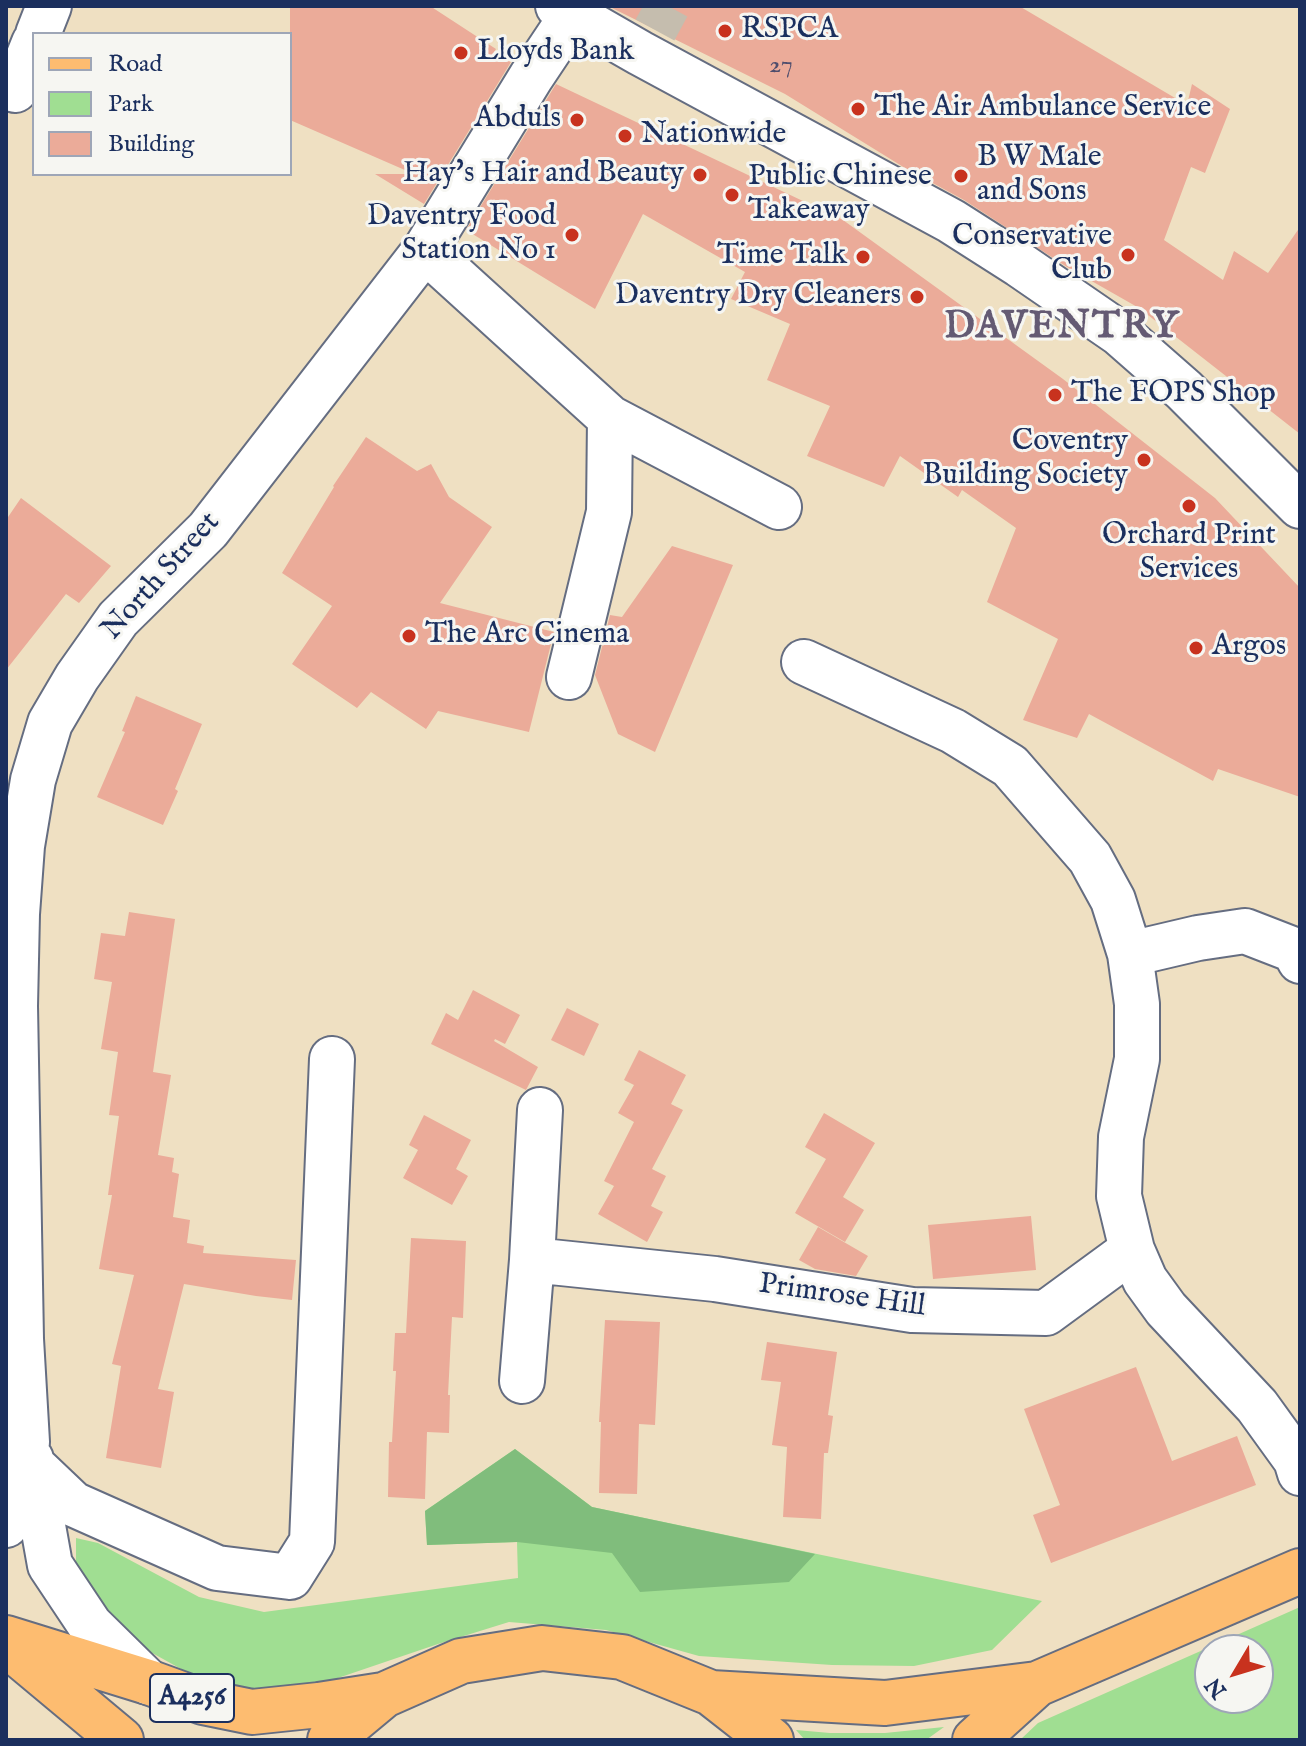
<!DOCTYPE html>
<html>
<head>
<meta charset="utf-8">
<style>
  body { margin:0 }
  #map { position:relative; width:1306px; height:1746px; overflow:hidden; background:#efe0c2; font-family:"IM FELL English",serif }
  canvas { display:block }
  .frame { position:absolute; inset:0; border:8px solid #1b2f5e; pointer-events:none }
  .legend { position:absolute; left:32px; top:32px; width:260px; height:144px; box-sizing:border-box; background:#f6f6f2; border:2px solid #9ea6b7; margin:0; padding:10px 14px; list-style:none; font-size:24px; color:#1b2f5e }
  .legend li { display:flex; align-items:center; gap:16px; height:40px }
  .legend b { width:40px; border:2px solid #9ea6b7 }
  .north { position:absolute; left:1194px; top:1634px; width:80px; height:80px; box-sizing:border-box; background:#f6f6f2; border:2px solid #9ea6b7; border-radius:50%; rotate:232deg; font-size:22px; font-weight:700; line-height:32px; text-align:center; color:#1b2f5e }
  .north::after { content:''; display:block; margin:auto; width:28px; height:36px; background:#c8321e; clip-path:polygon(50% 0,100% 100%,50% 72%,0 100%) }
</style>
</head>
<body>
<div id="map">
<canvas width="1306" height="1746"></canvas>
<div class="frame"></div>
<ul class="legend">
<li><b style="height:10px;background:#fdbc70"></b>Road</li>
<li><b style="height:22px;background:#a0de92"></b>Park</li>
<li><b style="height:22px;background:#ebab99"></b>Building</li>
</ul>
<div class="north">N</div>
</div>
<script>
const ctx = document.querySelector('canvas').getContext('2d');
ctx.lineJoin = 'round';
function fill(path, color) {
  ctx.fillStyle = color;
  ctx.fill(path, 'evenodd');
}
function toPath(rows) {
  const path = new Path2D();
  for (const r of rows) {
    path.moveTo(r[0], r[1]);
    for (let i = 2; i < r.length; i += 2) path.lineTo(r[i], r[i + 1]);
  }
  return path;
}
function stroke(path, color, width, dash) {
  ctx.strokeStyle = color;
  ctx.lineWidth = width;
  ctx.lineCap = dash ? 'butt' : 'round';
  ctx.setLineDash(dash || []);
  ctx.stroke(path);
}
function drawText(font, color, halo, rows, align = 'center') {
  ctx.font = font + ' "IM FELL English",serif';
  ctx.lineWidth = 6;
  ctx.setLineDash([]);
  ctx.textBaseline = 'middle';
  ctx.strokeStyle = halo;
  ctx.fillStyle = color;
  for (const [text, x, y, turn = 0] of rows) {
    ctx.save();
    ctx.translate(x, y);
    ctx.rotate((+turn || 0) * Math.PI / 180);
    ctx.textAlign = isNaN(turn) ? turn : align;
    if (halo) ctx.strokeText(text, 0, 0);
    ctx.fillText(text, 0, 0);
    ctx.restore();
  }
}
const green = toPath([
  [515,1449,592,1507,1042,1601,992,1650,914,1666,832,1665,699,1656,606,1630,509,1622,438,1644,285,1696,210,1685,145,1649,94,1605,76,1570,76,1538,98,1543,199,1597,264,1612,518,1578,517,1542,427,1545,425,1511],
  [1300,1607,1300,1740,1020,1740,1038,1723],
  [1210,1650,1258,1650,1258,1698,1210,1698],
  [944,1727,926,1740,805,1740,796,1730,830,1733,885,1733]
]);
const forest = toPath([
  [515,1449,592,1507,815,1554,789,1582,640,1592,612,1553,517,1542,427,1545,425,1511]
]);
const building = toPath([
  [290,6,430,6,496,49,493,54,511,62,424,204,375,174,414,174,290,120],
  [608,6,1019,6,1187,105,1192,84,1230,109,1205,173,1191,167,1164,240,1223,280,1234,251,1268,273,1300,227,1300,434,1139,308,1067,267,964,200,905,168,785,94],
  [556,84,843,220,1063,379,1215,498,1300,588,1300,797,1218,769,1213,781,1089,714,1077,738,1023,720,1058,639,987,602,1016,528,962,490,958,497,900,456,884,487,807,456,830,406,767,380,790,324,731,299,745,272,643,214,595,309,466,230],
  [366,437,417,471,431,464,449,497,492,527,440,603,554,632,529,732,438,711,426,729,371,692,357,708,292,664,332,606,282,573,334,487,333,486],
  [21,498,111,566,79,603,66,594,6,670,6,520],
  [672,546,733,565,655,752,618,734,595,675,610,615,622,617],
  [136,696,202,724,175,789,178,791,163,825,97,797,125,732,122,731],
  [129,912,175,919,153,1072,171,1075,158,1155,174,1158,172,1172,179,1174,173,1217,190,1220,187,1243,204,1246,203,1253,296,1260,292,1300,256,1296,184,1284,158,1389,174,1392,161,1468,106,1458,121,1366,112,1364,134,1275,99,1269,112,1195,108,1195,119,1116,109,1115,118,1052,101,1049,112,982,94,979,101,933,125,936],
  [473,990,520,1015,505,1044,495,1039,494,1041,538,1067,526,1090,431,1044,446,1013,458,1020],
  [567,1008,599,1024,584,1056,551,1040],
  [639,1050,686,1075,671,1104,683,1110,652,1169,666,1176,651,1206,663,1212,647,1242,598,1214,614,1186,604,1181,634,1122,618,1113,634,1085,624,1080],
  [824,1113,875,1143,843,1197,864,1210,845,1242,795,1213,826,1159,805,1147],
  [424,1115,471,1140,456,1169,468,1176,452,1205,403,1178,418,1150,409,1145],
  [1031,1216,1036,1270,933,1279,928,1225],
  [818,1227,868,1256,856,1276,815,1269,799,1260],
  [411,1238,466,1241,463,1318,452,1317,448,1395,450,1395,449,1433,427,1432,425,1499,388,1497,389,1442,392,1442,396,1371,393,1371,395,1333,406,1333],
  [605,1320,660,1322,655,1425,639,1424,637,1494,599,1493,601,1422,599,1422],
  [767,1342,837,1352,828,1415,833,1416,828,1453,824,1453,821,1519,783,1517,787,1447,772,1445,781,1382,761,1380],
  [1136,1367,1172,1461,1237,1436,1256,1485,1051,1563,1033,1515,1060,1505,1024,1409]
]);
const minorTunnel = toPath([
  [655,30,668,6]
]);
const minor = toPath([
  [558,6,640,53,951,221,1020,265,1119,333,1184,390,1300,506],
  [38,34,49,6],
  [6,87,15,90,34,43],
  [425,250,610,418,779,507],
  [804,662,953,731,1010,766,1090,858,1113,900,1130,954,1137,1004,1137,1059,1121,1137,1119,1196,1132,1250,1145,1280,1166,1309,1257,1406,1296,1460,1300,1473],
  [569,677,609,512,610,418],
  [1130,954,1198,938,1245,931,1294,950,1300,961],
  [540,1110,532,1260,715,1279,912,1310,1046,1313,1132,1250],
  [522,1381,532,1260],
  [31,1459,50,1565,90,1625,148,1682],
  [32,1465,73,1504,217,1568,290,1577,312,1542,332,1059],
  [6,1525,27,1442,21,1339,15,1006,17,914,22,846,33,780,50,723,77,677,118,619,208,530,425,250,531,77,573,14]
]);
const major = toPath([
  [6,1638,148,1682,203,1702,252,1712,319,1705,383,1695],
  [12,1649,121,1740],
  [711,1693,885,1703,1037,1684,1300,1571],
  [330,1740,384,1695,461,1661,542,1648,622,1657,711,1693,771,1740],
  [975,1740,1037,1684]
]);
const markers = [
  [725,31,8,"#c8321e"],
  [461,53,8,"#c8321e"],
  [858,109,8,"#c8321e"],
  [577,120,8,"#c8321e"],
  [625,136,8,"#c8321e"],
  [700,175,8,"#c8321e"],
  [961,176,8,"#c8321e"],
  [732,195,8,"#c8321e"],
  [572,235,8,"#c8321e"],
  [1128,255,8,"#c8321e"],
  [863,257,8,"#c8321e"],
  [917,297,8,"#c8321e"],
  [1055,395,8,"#c8321e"],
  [1144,460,8,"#c8321e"],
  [1189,506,8,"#c8321e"],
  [409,636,8,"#c8321e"],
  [1196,648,8,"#c8321e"]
];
const numberNames = [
  ["27",781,67]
];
const shields = [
  [192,1698,84]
];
const shieldNames = [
  ["A4256",192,1698]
];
const poiNames = [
  ["RSPCA",741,31],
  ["Lloyds Bank",477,53],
  ["The Air Ambulance Service",874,109],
  ["Abduls",561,120,"right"],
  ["Nationwide",641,136],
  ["B W Male",977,159],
  ["and Sons",977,193],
  ["Hay's Hair and Beauty",684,175,"right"],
  ["Public Chinese",748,178],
  ["Takeaway",748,212],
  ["Daventry Food",556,218,"right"],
  ["Station No 1",556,252,"right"],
  ["Conservative",1112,238,"right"],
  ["Club",1112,272,"right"],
  ["Time Talk",847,257,"right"],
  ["Daventry Dry Cleaners",901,297,"right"],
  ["The FOPS Shop",1071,395],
  ["Coventry",1128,443,"right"],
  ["Building Society",1128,477,"right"],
  ["Orchard Print",1189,537,"center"],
  ["Services",1189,571,"center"],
  ["The Arc Cinema",425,636],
  ["Argos",1212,648]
];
const streetNames = [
  ["North Street",162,577,-48],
  ["Primrose Hill",842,1297,8]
];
const districtNames = [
  ["DAVENTRY",1062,329]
];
fill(green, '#a0de92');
fill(forest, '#80bd7c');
fill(building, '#ebab99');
stroke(minorTunnel, '#c5bdae', 44, [44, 22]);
stroke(minor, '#656d81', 48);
stroke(major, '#656d81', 48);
stroke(minor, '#fff', 44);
stroke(major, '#fdbc70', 44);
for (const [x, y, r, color] of markers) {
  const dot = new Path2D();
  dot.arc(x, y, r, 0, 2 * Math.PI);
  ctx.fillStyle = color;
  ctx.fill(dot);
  stroke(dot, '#f6f6f2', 3);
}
drawText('26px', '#4f4e6d', null, numberNames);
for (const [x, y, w] of shields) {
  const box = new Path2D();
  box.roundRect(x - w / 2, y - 24, w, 48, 6);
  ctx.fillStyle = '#f6f6f2';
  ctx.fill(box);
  stroke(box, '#1b2f5e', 2);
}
drawText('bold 28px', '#1b2f5e', null, shieldNames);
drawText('30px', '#1b2f5e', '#f6f6f2', poiNames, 'left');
drawText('30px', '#1b2f5e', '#f6f6f2', streetNames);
ctx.letterSpacing = '2px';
drawText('bold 38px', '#645a73', '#f6f6f2', districtNames);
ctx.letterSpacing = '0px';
</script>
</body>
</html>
